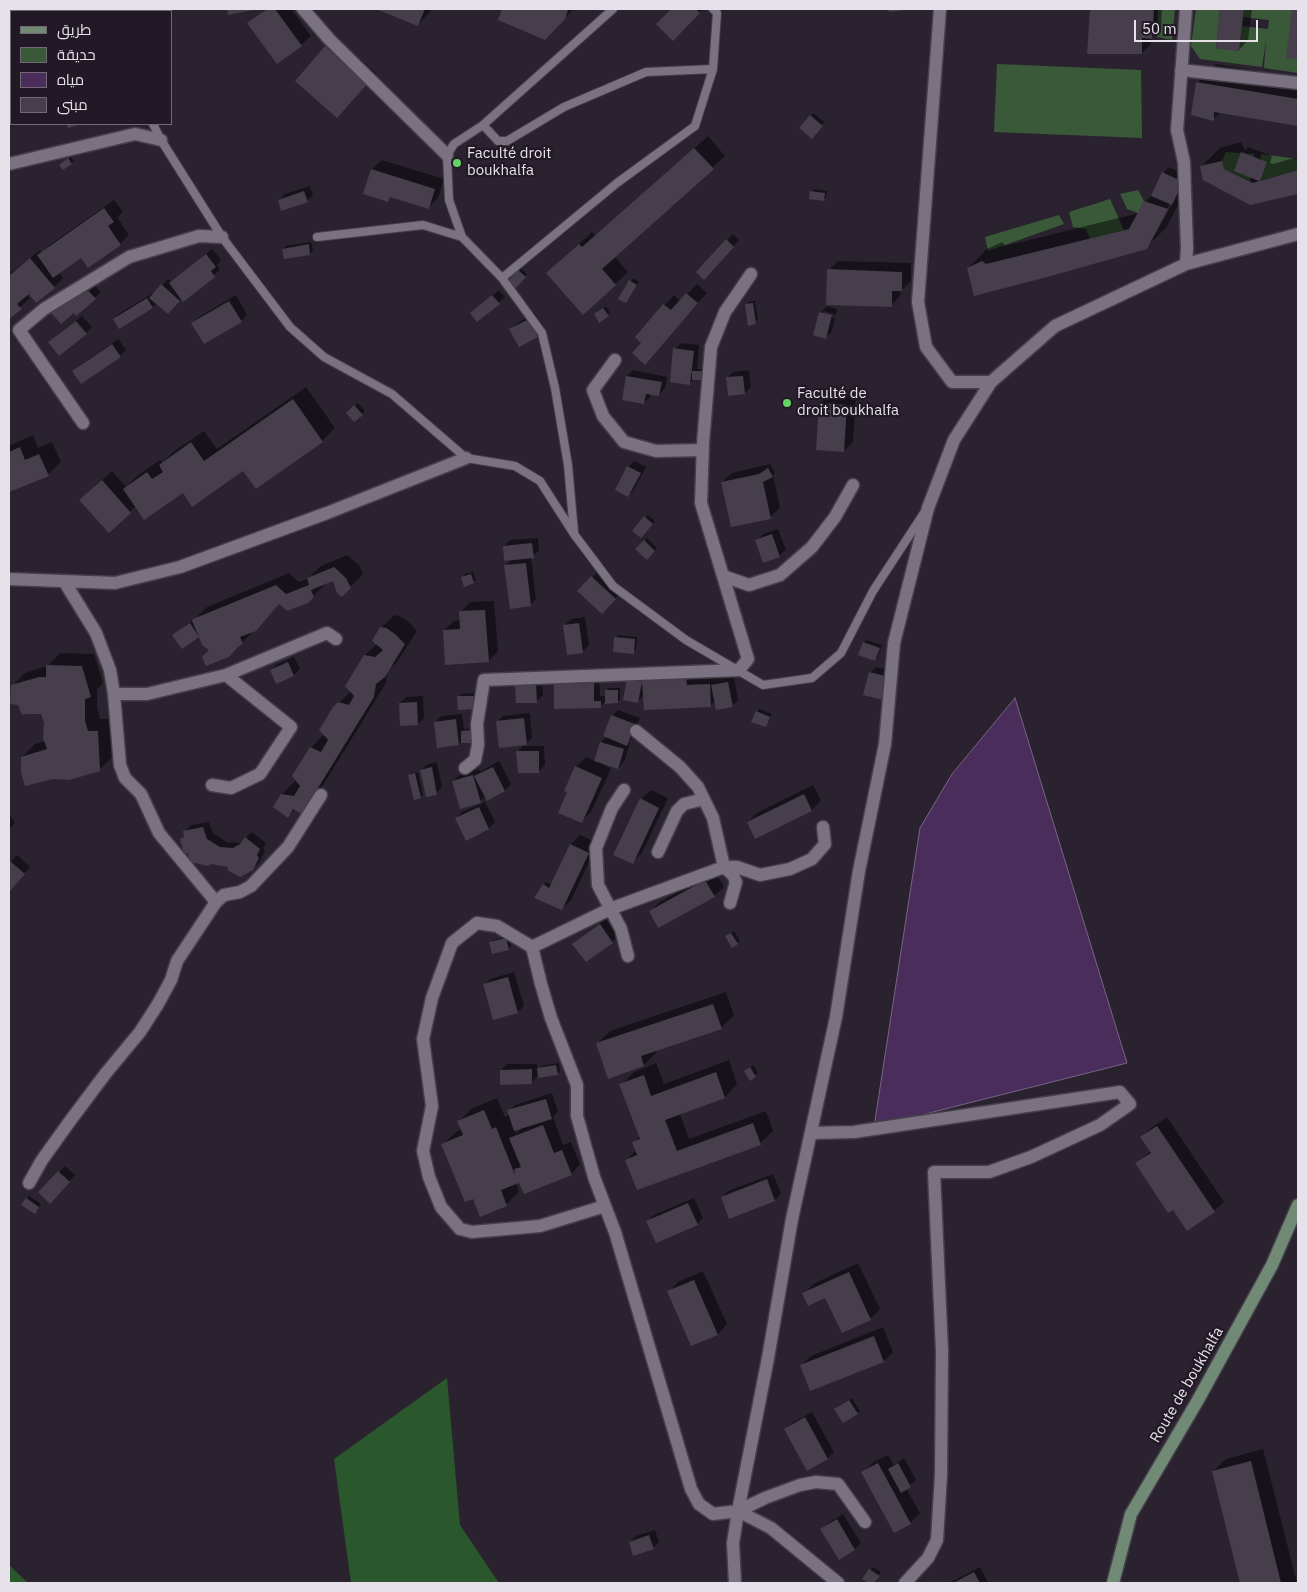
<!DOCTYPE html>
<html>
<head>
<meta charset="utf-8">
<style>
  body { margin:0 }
  #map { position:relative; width:1307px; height:1592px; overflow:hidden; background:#2a232f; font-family:"IBM Plex Sans",Cairo,sans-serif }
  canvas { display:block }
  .frame { position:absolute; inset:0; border:10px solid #e7e2ea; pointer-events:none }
  .legend { position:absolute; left:10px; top:10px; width:162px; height:115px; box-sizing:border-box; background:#211925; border:1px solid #706974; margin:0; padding:6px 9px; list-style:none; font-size:15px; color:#e7e2ea }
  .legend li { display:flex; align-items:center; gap:10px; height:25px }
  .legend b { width:25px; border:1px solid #706974 }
  .scale { position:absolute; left:1134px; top:20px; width:124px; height:22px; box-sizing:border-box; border:2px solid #e7e2ea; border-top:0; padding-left:6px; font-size:15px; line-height:18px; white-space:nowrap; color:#e7e2ea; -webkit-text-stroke:4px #211925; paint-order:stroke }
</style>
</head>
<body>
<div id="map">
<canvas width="1307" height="1592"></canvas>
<div class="frame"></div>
<ul class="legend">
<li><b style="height:6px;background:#708a75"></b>طريق</li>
<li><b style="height:14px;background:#395938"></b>حديقة</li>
<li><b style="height:14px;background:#4a2d5b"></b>مياه</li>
<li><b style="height:14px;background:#463e4b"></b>مبنى</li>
</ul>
<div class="scale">50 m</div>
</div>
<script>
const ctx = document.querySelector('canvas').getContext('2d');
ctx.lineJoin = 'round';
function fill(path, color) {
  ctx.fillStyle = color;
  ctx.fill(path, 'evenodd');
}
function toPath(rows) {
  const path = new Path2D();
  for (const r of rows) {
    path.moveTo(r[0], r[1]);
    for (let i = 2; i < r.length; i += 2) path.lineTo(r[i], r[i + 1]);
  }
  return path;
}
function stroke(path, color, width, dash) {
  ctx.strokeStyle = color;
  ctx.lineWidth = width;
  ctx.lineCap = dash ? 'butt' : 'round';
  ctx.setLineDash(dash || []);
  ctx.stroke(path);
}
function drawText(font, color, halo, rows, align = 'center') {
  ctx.font = font + ' "IBM Plex Sans",sans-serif';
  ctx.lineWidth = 4.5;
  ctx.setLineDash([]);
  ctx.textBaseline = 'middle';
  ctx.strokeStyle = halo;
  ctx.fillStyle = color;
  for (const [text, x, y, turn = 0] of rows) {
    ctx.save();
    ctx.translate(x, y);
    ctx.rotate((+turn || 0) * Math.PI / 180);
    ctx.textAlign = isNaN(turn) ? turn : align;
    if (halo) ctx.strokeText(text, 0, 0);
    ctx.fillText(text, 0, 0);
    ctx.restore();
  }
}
const green = toPath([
  [1158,9,1175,9,1172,40,1157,37],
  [1196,9,1220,9,1216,48,1239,51,1242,26,1268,29,1269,20,1243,17,1244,9,1298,9,1298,73,1264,68,1266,40,1262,67,1200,59,1191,46],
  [997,64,1141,70,1142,138,994,132],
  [1226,152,1254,154,1250,181,1224,169,1222,161],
  [1261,154,1298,159,1298,170,1259,181],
  [1138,190,1144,201,1138,213,1127,209,1120,194],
  [1110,199,1124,230,1090,239,1086,229,1073,227,1069,212],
  [1059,215,1064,224,988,251,985,237]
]);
const forest = toPath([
  [447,1378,460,1525,499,1583,351,1583,334,1459],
  [9,1565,28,1583,9,1583]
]);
const water = toPath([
  [1015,698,1127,1063,874,1127,920,828,952,774,1015,698]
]);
const shadow = toPath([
  [266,9,291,9,311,36,301,45,249,23],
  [380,9,432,9,418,25],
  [504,9,574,9,544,38,499,20],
  [673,9,703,9,673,39,658,24],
  [1091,9,1162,9,1161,28,1151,38,1151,44,1142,53,1089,53],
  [1222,9,1252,9,1248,40,1239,50,1217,47],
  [1293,9,1298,9,1298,58,1288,57],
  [336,38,376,73,347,107,297,81],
  [1216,64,1298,78,1298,125,1221,112,1214,119,1197,83],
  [813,113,824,122,814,135,811,116],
  [708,136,725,156,614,256,628,272,615,284,561,260,592,232,596,236],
  [1241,142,1245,151,1248,147,1272,156,1270,163,1273,164,1298,157,1298,193,1250,204,1201,167,1220,148],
  [71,157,74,161,71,163,64,162],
  [382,160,444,179,438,198,428,208,392,196,388,200,365,193,372,169],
  [1169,167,1188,176,1186,190,1166,228,1146,247,968,268,987,249,1002,242,1005,246,1139,213,1145,202,1154,193,1163,173],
  [1170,203,1172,204,1156,233,1153,233],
  [310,186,313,195,307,201,279,200,285,194],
  [814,189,827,191,826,197,823,200,811,192],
  [114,200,123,212,117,217,129,235,120,244,81,256,59,272,63,278,54,287,29,293,27,295,30,298,9,317,9,275,40,250,42,252,48,246],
  [733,234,739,240,710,272,727,240],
  [311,242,313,251,310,254,283,249,286,246],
  [212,249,221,260,217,265,220,270,184,300,182,298,168,312,157,303,153,307,114,319,120,313,153,293,154,294,168,279,172,282],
  [838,261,911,263,911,281,901,291,900,296,891,306,829,270],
  [521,268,527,274,515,287,509,282],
  [633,278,639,282,628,299,620,298],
  [90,280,101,292,76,314],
  [697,284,707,293,645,363,643,343,636,337,674,295,680,301],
  [499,290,505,297,478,320,478,307],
  [236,295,247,315,241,321,193,323,199,317],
  [755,301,758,320,755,323,746,305,749,302],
  [606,306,610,313,608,315,598,312],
  [827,306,837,309,836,315,823,311,823,314,835,318,832,331,826,337,820,313],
  [535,314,544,330,538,336,519,345,511,329,517,323],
  [82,316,92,327,86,333,56,336],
  [118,339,126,350,120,356,74,371,80,365],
  [681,343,699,345,697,369,706,369,690,383,675,349],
  [633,370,667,377,665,388,659,395,651,393,650,397,644,403,627,376],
  [749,370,751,387,745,393,727,378,733,372],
  [306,387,335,428,322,441,183,492,136,506,109,531,90,491,112,471,126,487,137,476,160,460,162,463,173,452,204,431,217,449],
  [830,394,856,396,853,442,844,451,820,404],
  [358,403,365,411,362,414,347,413],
  [33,435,38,448,52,442,61,462,48,474,9,491,9,446],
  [634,461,646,467,634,490,628,496,628,467],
  [770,464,775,473,773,475,780,508,770,517,722,482,732,473],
  [648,515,655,521,641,536,634,530],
  [778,529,786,550,779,556,757,541,763,534],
  [538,538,539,551,531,557,536,599,530,605,506,565,512,559,504,546,510,540],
  [647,538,657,548,647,559,637,549],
  [347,555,359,565,363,574,342,595,333,580,326,583,308,602,280,603,242,643,210,650,200,636,182,647,174,635,196,618,207,607,289,573,299,582,307,579,321,566],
  [598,571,621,592,608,607,592,577],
  [473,572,476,580,473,582,463,577,465,574],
  [494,601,498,651,489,661,444,630,454,621,461,620,461,612,470,602],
  [394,615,399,616,408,621,417,631,397,662,388,671,386,683,314,800,295,809,288,816,282,794,295,781,299,782,311,748,324,734,334,708,351,691,365,655,377,644,381,628],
  [585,617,589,645,583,651,565,625,571,619],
  [618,635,637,637,636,650,633,652,615,638],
  [866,640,882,645,878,657,875,660,864,643],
  [60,653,94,654,103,683,97,689,97,707,100,719,110,719,112,757,99,770,22,757,35,744,46,741,45,722,42,713,12,686,25,673,47,666],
  [294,657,300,669,294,675,276,682,271,670,277,664],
  [876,667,894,671,889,692,870,673],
  [719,676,719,679,734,676,738,700,732,706,715,701,710,706,644,695,638,701,628,679],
  [542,677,543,695,536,702,517,702],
  [599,677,600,696,606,696,606,690,609,688,620,688,620,700,617,702,605,702,600,707,555,684,561,678],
  [478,693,478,705,459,697,461,694],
  [423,696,424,718,418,724,400,703,406,697],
  [759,709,772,714,765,726,757,712],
  [618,710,640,718,632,738,628,743,630,743,624,762,618,768,603,763,602,764,611,769,591,812,581,822,569,792,565,790,576,767,586,757,595,761,601,742,607,736,612,716],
  [530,713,532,738,524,746,544,746,545,765,538,772,517,752,525,744,497,722,503,716],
  [462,714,464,729,475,728,459,744,435,722,441,716],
  [499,761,511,784,505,790,487,800,486,796,480,801,453,781,459,775,479,769,480,772],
  [437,762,442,787,436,794,421,770,428,764],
  [418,772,423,795,420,797,410,776,412,773],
  [813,785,821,800,812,810,756,838,748,822,757,813],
  [651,790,668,798,642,853,632,862,641,799],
  [485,802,495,822,489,828,466,839,456,818,462,812],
  [9,814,15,823,9,829],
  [209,822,213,833,227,842,240,843,252,832,266,843,263,848,265,851,259,863,252,869,229,866,189,851,181,839,185,836,185,831,191,825],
  [580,835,598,843,571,900,562,909,544,885,546,882,552,885,571,844],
  [17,855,30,867,9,891,9,864],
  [715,871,724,887,714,896,650,911,660,902],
  [606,919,618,936,612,942,574,944],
  [734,931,740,941,737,943,727,936],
  [509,936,511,946,508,949,491,943,493,940],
  [514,972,524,1006,518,1012,494,1018,484,985,490,979],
  [726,992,734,1015,721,1028,656,1050,656,1053,644,1065,598,1043,610,1031],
  [729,1060,737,1084,725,1097,680,1114,689,1139,766,1111,773,1131,760,1143,627,1160,636,1150,633,1143,640,1136,621,1085,634,1072,656,1063,664,1084],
  [559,1063,560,1071,557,1074,538,1076,531,1083,501,1070,507,1064,537,1064,538,1069,541,1066],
  [753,1065,758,1073,750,1079,748,1069],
  [552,1093,558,1112,553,1117,563,1145,571,1142,580,1164,571,1174,520,1180,516,1183,519,1192,507,1204,481,1215,473,1197,443,1144,456,1132,462,1129,459,1121,471,1109,497,1098,505,1117,510,1114,509,1111,515,1105],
  [522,1128,516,1134,514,1130],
  [1167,1117,1224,1202,1214,1211,1173,1208,1137,1163,1151,1151,1142,1137,1151,1128],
  [65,1166,75,1175,56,1196,59,1172],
  [773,1174,781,1194,775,1200,722,1197,728,1191],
  [29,1196,41,1204,37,1210,27,1199],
  [694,1198,703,1218,697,1224,648,1221,654,1215],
  [858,1263,880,1309,871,1318,842,1332,826,1296,804,1294,813,1284],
  [703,1271,727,1324,718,1334,692,1345,669,1292,678,1282],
  [883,1327,893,1352,884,1361,801,1365,811,1356],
  [852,1398,860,1411,857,1413,838,1406],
  [812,1412,834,1452,828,1458,808,1469,786,1429,792,1423],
  [1263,1449,1297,1583,1241,1583,1213,1471,1226,1459],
  [888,1455,894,1465,904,1458,916,1480,906,1488,920,1513,910,1523,895,1531,863,1473,872,1463],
  [843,1514,861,1543,855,1549,839,1558,822,1529,828,1523],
  [655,1530,659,1542,653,1548,630,1542,636,1536],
  [873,1567,881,1572,875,1582,871,1583,864,1578],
  [980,1567,988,1583,949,1583]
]);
const building = toPath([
  [227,9,253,9,253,10,228,15],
  [267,9,275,9,302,46,277,64,247,23],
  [376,9,425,9,418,26],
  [502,9,568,9,568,10,565,19,545,40,498,20],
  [671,9,696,9,700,13,673,41,656,24],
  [888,9,906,9,906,10,889,12],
  [1090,9,1154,9,1152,39,1142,38,1142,54,1087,54],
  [1220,9,1244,9,1239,51,1216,48],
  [1292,9,1298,9,1298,59,1286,58],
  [325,46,368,83,337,118,295,81],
  [1196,82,1298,99,1298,126,1214,112,1214,121,1191,115],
  [810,115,823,126,812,139,799,128],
  [66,124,81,124,68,128],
  [694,148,714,169,602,269,616,285,583,315,546,273,579,244,582,247],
  [1241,152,1267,162,1260,181,1298,170,1298,194,1250,205,1203,180,1200,166,1222,161,1224,169,1253,183,1259,181,1234,171],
  [68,158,72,164,63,170,59,165],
  [371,169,435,189,429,209,390,197,388,202,363,194],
  [1162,172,1183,182,1172,205,1151,196],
  [304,191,308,202,281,211,278,200],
  [810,191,825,193,824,201,809,199],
  [1144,201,1168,209,1147,249,1047,277,974,296,967,268,982,261,986,264,1129,229],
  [104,208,114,222,108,226,121,245,88,268,81,258,53,278,37,255],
  [726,239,734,247,704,280,696,272],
  [309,244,310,255,284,259,282,249],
  [206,254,216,267,211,271,215,277,183,302,169,283],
  [30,258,55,288,36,303,29,294,17,304,22,309,9,319,9,276],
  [827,269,902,272,902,291,892,291,892,307,826,305],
  [518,270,526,277,515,289,507,282],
  [629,280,637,285,626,303,618,299],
  [161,284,180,301,168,314,149,298],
  [83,285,96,299,76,316,74,313,61,324,51,313],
  [686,293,698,303,645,365,632,353,641,343,635,337,663,304,671,310],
  [492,295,500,304,477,322,470,313],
  [147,298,153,308,119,329,113,319],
  [229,301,242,322,204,344,191,323],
  [753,303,756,324,748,326,745,304],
  [603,308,609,316,599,323,594,314],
  [819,312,832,315,826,339,813,335],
  [529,319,538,337,519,347,509,329],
  [76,321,87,334,59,356,48,342],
  [112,344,121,357,81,384,72,371],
  [673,348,694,351,690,385,670,382],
  [692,371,704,371,704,380,692,380],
  [626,376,662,382,659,396,646,394,644,404,622,400],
  [743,376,745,394,728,396,726,377],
  [293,399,323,442,256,489,243,471,192,507,183,493,144,520,123,489,147,472,152,479,163,472,159,465,191,442,204,461],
  [819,403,847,405,844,452,816,450],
  [354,405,363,415,354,422,346,413],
  [20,447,25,460,39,454,49,476,9,492,9,452],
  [627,466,641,473,628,497,615,490],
  [768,468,773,477,763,482,771,519,731,527,721,482,759,474],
  [102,480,131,513,109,533,79,500],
  [644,516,653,524,641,538,632,531],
  [772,534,780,557,763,563,755,540],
  [644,540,655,551,647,560,635,549],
  [532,543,534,558,504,561,503,546],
  [526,563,531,606,510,609,504,565],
  [334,567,346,578,351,588,342,597,337,593,333,581,311,590,314,597,308,603,287,611,279,604,256,631,240,637,243,644,239,646,229,657,206,666,202,657,209,650,202,645,199,637,182,649,172,635,190,623,199,637,192,621,193,619,276,585,286,594,309,585,307,578],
  [471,574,474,583,464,587,461,577],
  [591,576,616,599,602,614,577,591],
  [485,610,489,662,445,665,443,630,460,629,459,611],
  [579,623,583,653,567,655,563,625],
  [380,627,386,628,395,634,405,644,385,677,376,684,374,697,302,814,293,809,288,818,273,807,281,794,294,796,300,786,292,776,310,747,321,752,328,740,319,730,333,707,338,702,349,705,354,696,345,686,364,655,375,657,383,650,372,641],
  [614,637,635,639,634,654,613,652],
  [863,642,880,648,875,661,858,655],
  [288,662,294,676,276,684,270,670],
  [46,665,82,666,91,697,85,699,85,721,88,731,98,731,100,771,69,780,53,779,25,786,21,773,21,757,47,749,43,738,44,723,41,714,26,714,22,715,18,705,10,704,11,685,39,677,46,677],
  [869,672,889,677,883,700,863,695],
  [686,676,687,685,710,684,711,707,644,710,642,682,638,703,623,700,627,679,642,682,642,678],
  [728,682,733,707,716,710,711,685],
  [536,683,537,703,516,703,515,684],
  [594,683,594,701,601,701,601,708,554,709,554,684],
  [605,690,618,690,618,703,605,704],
  [457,696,476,696,476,709,458,710],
  [417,702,418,725,400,726,399,703],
  [756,711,770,717,766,727,751,722],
  [611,715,635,724,627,746,603,736],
  [524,718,527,745,499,748,496,721],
  [456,719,459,745,437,748,434,722],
  [472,730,473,743,461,743,461,731],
  [600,742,624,749,618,769,594,761],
  [516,751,539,751,539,773,518,773],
  [575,766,602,778,582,823,558,813,567,792,564,791],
  [432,767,437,795,426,797,420,770],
  [493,767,505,791,487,801,474,776],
  [415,773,421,798,414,800,408,775],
  [473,775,481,803,460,809,452,781],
  [804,794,812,811,755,839,747,822],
  [640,798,659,808,633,864,613,855],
  [479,807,489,829,466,841,455,818],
  [203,827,207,839,220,847,233,848,240,844,245,837,260,849,257,855,259,858,253,870,240,877,227,870,228,867,211,864,208,866,190,862,188,853,184,854,180,839,184,837,183,831],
  [570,844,589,853,562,910,534,898,543,884,549,888],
  [10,861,25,874,9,892,9,862],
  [705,880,715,897,658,928,649,911],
  [600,924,613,943,586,962,572,944],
  [731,933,738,944,732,948,725,936],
  [506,938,509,950,492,954,489,942],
  [508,977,518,1013,493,1020,483,984],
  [713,1004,722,1029,641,1056,644,1066,608,1079,596,1043],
  [556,1065,558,1075,538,1078,537,1068],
  [750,1067,756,1077,750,1081,744,1071],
  [532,1069,532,1084,500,1085,500,1070],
  [716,1072,725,1098,665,1120,677,1151,753,1123,761,1145,637,1190,625,1160,637,1155,632,1142,640,1139,619,1084,644,1075,651,1096],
  [546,1099,552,1119,514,1131,507,1110],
  [484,1110,492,1129,496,1127,515,1175,514,1169,521,1167,509,1138,543,1125,554,1153,562,1150,572,1175,524,1194,519,1183,501,1190,507,1206,480,1217,473,1199,465,1202,441,1144,463,1135,457,1121],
  [1157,1126,1215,1212,1187,1231,1173,1210,1168,1213,1135,1163,1151,1153,1140,1137],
  [58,1171,70,1182,50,1204,38,1192],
  [767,1179,775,1201,729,1219,721,1197],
  [26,1198,39,1207,35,1214,21,1205],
  [688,1203,698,1225,656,1243,646,1221],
  [849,1272,871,1320,842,1333,825,1298,808,1306,802,1293],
  [694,1280,718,1335,691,1346,667,1291],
  [874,1336,884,1362,810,1391,800,1365],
  [849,1400,858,1414,843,1423,834,1409],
  [805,1417,828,1459,807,1471,784,1429],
  [1251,1461,1281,1583,1240,1583,1212,1471],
  [878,1463,911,1524,894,1533,861,1472],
  [898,1463,911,1487,901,1493,888,1469],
  [837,1519,855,1550,839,1560,820,1529],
  [649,1535,654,1549,633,1556,629,1542],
  [869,1569,880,1576,874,1583,869,1583,862,1579],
  [974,1572,980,1583,953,1583]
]);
const lane = toPath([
  [94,9,96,11],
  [153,124,161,140,222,237,290,327,324,357,392,394,466,458,515,466,540,481,574,534,613,586,686,640,763,685,812,678,841,653,873,591,924,513],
  [483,125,613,9],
  [317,237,423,225,462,237],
  [502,278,462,237,449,200,447,155,454,144,483,125,498,141,507,141,564,107,646,72,713,69],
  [574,532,568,465,555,388,542,333,502,278,617,183,695,126,713,69,717,13,713,9]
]);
const street = toPath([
  [303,9,329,39,447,155],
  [940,9,918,302,926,347,952,382,991,382],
  [1181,70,1298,83],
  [9,164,135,134,161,140],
  [1186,264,1187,248,1184,162,1177,130,1186,9],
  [615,360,593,390,603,416,624,442,656,451,703,450],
  [83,423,19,330,44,309,129,257,199,236,222,237],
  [723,576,749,585,780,575,812,547,835,517,853,485],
  [9,579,115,583,180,567,327,513,466,458],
  [64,581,96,633,110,670,114,694,147,694,226,675,327,633,336,639],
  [465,768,475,760,478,745,477,724,484,680,739,670,748,659,701,503,703,443,711,347,725,312,751,274],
  [212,785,231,788,260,774,291,727,226,675],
  [624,790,612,808,596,848,598,885,621,929,628,956],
  [658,852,677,811,684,804,704,799],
  [216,902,224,895,240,892,251,886,288,847,321,795],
  [730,903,736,882,733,875,724,867,737,867,760,875,790,869,812,859,825,844,823,827],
  [532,947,610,909,724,867,713,818,698,787,680,767,636,731],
  [811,1133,854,1132,1120,1092,1130,1104,1100,1125,1031,1157,989,1172,934,1172,942,1351,941,1475,937,1540,928,1558,905,1583],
  [29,1183,42,1160,70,1121,106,1073,140,1032,158,1004,171,980,177,961,216,902,159,833,141,794,125,778,120,765,114,694],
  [605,1206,540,1226,472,1232,460,1229,441,1207,429,1177,423,1151,432,1106,423,1039,432,998,452,943,477,923,497,926,532,947,541,984,551,1018,577,1085,577,1116,594,1177,605,1206,615,1232,691,1489,699,1504,713,1514,738,1511,771,1528,838,1583],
  [738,1511,765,1498,800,1485,816,1482,838,1484,865,1522],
  [735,1583,733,1543,738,1511,768,1358,792,1219,836,1017,859,871,885,744,894,643,928,508,954,440,991,382,1055,326,1186,264,1298,234]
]);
const secondary = toPath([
  [1113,1583,1131,1514,1198,1400,1272,1265,1298,1205]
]);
const markers = [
  [457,163,5,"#64d467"],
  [787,403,5,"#64d467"]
];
const poiNames = [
  ["Faculté droit",467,154],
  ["boukhalfa",467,171],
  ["Faculté de",797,394],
  ["droit boukhalfa",797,411]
];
const streetNames = [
  ["Route de boukhalfa",1187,1385,-60]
];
fill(green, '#395938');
fill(forest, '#2b572c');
fill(water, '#4a2d5b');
stroke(water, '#796386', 1);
fill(shadow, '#0007');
fill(building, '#463e4b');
stroke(lane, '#463f4a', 10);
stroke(street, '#463f4a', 15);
stroke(secondary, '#463f4a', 15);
stroke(lane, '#7a7280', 8);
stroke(street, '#7a7280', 12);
stroke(secondary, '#708a75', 12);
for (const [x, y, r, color] of markers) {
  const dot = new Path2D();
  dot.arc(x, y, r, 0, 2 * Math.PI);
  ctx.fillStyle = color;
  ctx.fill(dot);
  stroke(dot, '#211925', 2);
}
drawText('15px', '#e7e2ea', '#211925', poiNames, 'left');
drawText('15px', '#e7e2ea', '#211925', streetNames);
</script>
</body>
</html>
